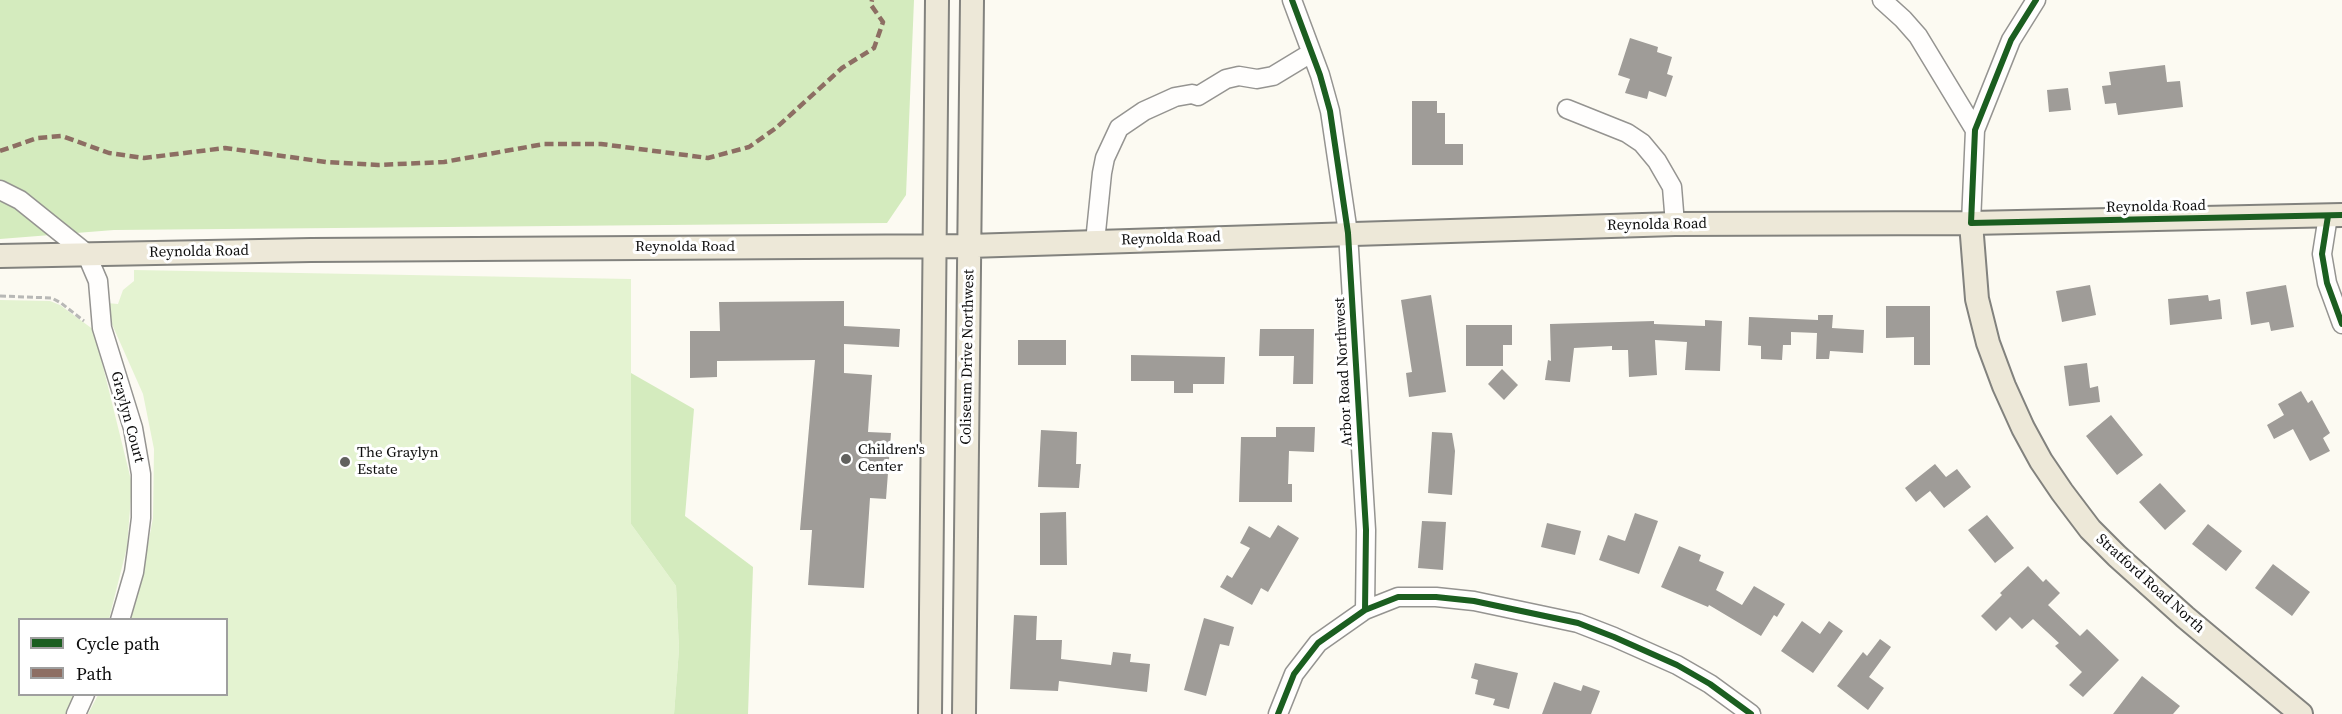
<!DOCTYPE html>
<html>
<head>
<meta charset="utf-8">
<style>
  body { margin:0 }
  #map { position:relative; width:2342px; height:714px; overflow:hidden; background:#fcfaf2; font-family:"Source Serif 4",serif }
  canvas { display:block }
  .legend { position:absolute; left:18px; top:618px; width:210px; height:78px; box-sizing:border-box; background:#fff; border:2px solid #9f9f9f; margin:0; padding:8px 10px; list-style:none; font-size:18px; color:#0e0e0e }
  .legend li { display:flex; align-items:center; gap:12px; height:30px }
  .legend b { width:30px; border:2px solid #9f9f9f }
</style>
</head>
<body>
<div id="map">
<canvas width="2342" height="714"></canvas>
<ul class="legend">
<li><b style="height:8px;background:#1b5e20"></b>Cycle path</li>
<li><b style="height:8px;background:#8d6e63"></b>Path</li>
</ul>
</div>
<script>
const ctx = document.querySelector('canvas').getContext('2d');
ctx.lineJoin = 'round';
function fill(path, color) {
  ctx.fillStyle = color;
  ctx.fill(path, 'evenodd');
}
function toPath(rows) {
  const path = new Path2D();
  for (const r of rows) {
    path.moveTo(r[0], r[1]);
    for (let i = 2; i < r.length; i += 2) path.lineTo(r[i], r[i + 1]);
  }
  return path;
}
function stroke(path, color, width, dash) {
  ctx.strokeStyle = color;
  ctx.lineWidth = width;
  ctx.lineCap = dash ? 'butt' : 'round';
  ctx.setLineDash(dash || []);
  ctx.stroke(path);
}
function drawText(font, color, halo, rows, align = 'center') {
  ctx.font = font + ' "Source Serif 4",serif';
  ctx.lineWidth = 6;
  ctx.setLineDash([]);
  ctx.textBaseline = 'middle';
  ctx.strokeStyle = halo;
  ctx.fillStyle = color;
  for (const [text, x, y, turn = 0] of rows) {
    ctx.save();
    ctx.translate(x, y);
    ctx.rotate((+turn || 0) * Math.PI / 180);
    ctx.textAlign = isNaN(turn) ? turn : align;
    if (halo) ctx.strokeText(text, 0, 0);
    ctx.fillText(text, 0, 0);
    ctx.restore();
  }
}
const green = toPath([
  [134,270,631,279,631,524,676,586,679,649,674,714,88,714,98,695,226,694,226,620,129,619,141,581,153,518,154,449,143,394,111,322,107,303,118,304,123,290,134,281],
  [0,300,50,301,60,305,94,330,132,484,127,547,109,619,20,620,20,694,76,695,67,714,0,714]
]);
const forest = toPath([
  [0,0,914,0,906,195,887,223,114,230,0,239],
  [631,373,694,409,685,516,753,567,748,714,674,714,679,649,676,586,631,524]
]);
const building = toPath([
  [1630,38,1658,47,1657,52,1672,57,1667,74,1673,76,1666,97,1649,91,1647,99,1625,93,1630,79,1618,75],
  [2165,65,2167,82,2180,81,2183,107,2118,115,2116,103,2105,104,2102,86,2111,85,2109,72],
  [2068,88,2071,110,2049,112,2047,90],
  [1412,101,1437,101,1437,113,1445,113,1445,144,1463,144,1463,165,1412,165],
  [2090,285,2096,315,2062,322,2056,291],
  [2286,285,2294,327,2271,331,2269,322,2251,325,2246,292],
  [1431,295,1446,392,1409,397,1406,373,1412,372,1401,300],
  [2208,295,2209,301,2220,299,2222,319,2170,325,2168,299],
  [844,301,844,326,900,329,899,347,844,344,844,373,872,375,868,432,891,433,886,499,870,498,864,588,808,585,812,530,800,530,815,360,717,361,717,377,690,378,690,331,720,331,719,302],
  [1886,306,1930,306,1930,365,1914,365,1914,337,1886,338],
  [1818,315,1833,315,1832,328,1864,330,1863,353,1830,351,1829,359,1816,359,1817,333,1791,332,1791,345,1783,345,1782,360,1761,359,1761,346,1748,345,1749,317,1818,320],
  [1705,320,1722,321,1720,371,1685,370,1687,342,1655,340,1657,375,1629,377,1628,350,1612,350,1612,346,1574,348,1570,382,1545,380,1548,360,1551,361,1550,324,1654,321,1654,324,1705,326],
  [1466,325,1512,325,1512,345,1503,345,1503,366,1466,366],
  [1260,329,1314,329,1313,384,1293,384,1294,356,1259,356],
  [1018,340,1066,340,1066,365,1018,365],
  [1131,355,1225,357,1224,384,1193,384,1193,393,1174,393,1174,381,1131,381],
  [2087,363,2090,388,2098,386,2100,402,2069,406,2064,366],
  [1502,369,1518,385,1504,400,1488,384],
  [2301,391,2308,403,2312,400,2330,433,2323,438,2330,451,2310,461,2293,429,2274,439,2267,425,2284,415,2278,404],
  [2111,415,2143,455,2117,475,2086,436],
  [1276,427,1315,427,1314,452,1289,451,1288,484,1292,484,1292,502,1239,502,1241,437,1276,437],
  [1041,430,1077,432,1076,464,1081,464,1079,488,1038,487],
  [1432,432,1452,433,1455,451,1452,495,1428,493],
  [1935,464,1946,477,1957,469,1971,487,1944,508,1930,491,1916,502,1905,488],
  [2160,483,2186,511,2165,530,2139,502],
  [1066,512,1067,565,1040,565,1040,513],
  [1635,513,1658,521,1639,574,1599,560,1608,535,1625,541],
  [1987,515,2014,548,1995,563,1968,530],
  [1422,521,1446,522,1443,570,1418,568],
  [1547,523,1581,531,1575,555,1541,547],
  [2208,524,2242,551,2226,571,2192,544],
  [1278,525,1299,538,1268,592,1261,588,1252,605,1220,587,1227,575,1232,578,1250,548,1240,543,1249,526,1270,538],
  [1679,546,1701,555,1699,561,1724,572,1716,590,1742,605,1754,586,1785,604,1777,617,1774,615,1761,636,1709,605,1708,607,1661,587],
  [2273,564,2310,592,2292,616,2255,588],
  [2028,566,2043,582,2046,579,2060,593,2048,605,2080,636,2087,629,2119,660,2083,697,2069,685,2082,672,2055,646,2059,643,2033,619,2022,629,2010,617,1996,631,1981,616,2002,595,2000,593],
  [1014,615,1037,616,1036,640,1062,640,1061,659,1111,665,1113,652,1131,654,1130,662,1150,664,1147,692,1059,681,1058,691,1010,689],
  [1204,618,1234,627,1229,646,1220,644,1206,696,1184,690],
  [1802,621,1820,634,1829,621,1843,631,1813,673,1781,651],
  [1880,639,1891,647,1869,677,1884,688,1868,710,1837,686,1863,652,1867,656],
  [1475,663,1518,673,1509,709,1493,705,1495,699,1475,694,1478,680,1471,678],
  [2142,676,2180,706,2173,714,2113,714],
  [1554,682,1581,691,1583,685,1600,691,1591,714,1542,714]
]);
const path = toPath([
  [0,296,52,298,61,303,84,321]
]);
const minor = toPath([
  [1292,0,1320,75,1330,111,1348,233,1366,530,1365,610],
  [1882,0,1903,19,1918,36,1975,130],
  [1567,109,1627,133,1642,143,1657,161,1672,187,1675,224],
  [0,190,20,200,86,253,98,281,102,328,133,428,141,474,141,518,137,550,134,572,120,620],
  [2328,216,2322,254,2327,283,2342,324],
  [1971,223,1975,130,2011,40,2036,0],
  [1095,242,1102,173,1105,158,1119,128,1144,111,1175,97,1192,94,1198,96,1226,79,1239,76,1257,79,1273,76,1311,53],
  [76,714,85,694],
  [1278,714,1294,674,1318,643,1365,610,1398,597,1436,597,1474,601,1578,623,1614,637,1677,665,1710,684,1751,714]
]);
const major = toPath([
  [1971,223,1977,299,1988,343,2004,386,2023,428,2041,461,2062,492,2090,529,2117,556,2185,617,2301,714],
  [0,256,311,250,969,246,1675,224,1971,223,2342,215],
  [930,714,937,0],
  [964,714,972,0]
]);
const quiet = toPath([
  [0,151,37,138,62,136,109,153,144,158,225,148,326,162,378,165,444,162,544,144,601,144,708,158,749,147,776,128,842,68,874,48,883,22,871,5,872,0]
]);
const cycleway = toPath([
  [1292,0,1320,75,1330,111,1348,233,1366,530,1365,610],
  [2036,0,2011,40,1975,130,1971,223,2342,215],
  [2328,216,2322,254,2327,283,2342,324],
  [1278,714,1294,674,1318,643,1365,610,1398,597,1436,597,1474,601,1578,623,1614,637,1677,665,1710,684,1751,714]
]);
const markers = [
  [846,459,6,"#61615e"],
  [345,462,6,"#61615e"]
];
const streetNames = [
  ["Reynolda Road",2156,207,-1],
  ["Reynolda Road",1657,225,-1],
  ["Reynolda Road",1171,239,-2],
  ["Reynolda Road",685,247],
  ["Reynolda Road",199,252,-1],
  ["Coliseum Drive Northwest",968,357,-89],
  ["Arbor Road Northwest",1344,372,-93],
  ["Graylyn Court",127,417,75],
  ["Stratford Road North",2150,584,42]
];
const poiNames = [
  ["Children's",858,450],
  ["Center",858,467],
  ["The Graylyn",357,453],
  ["Estate",357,470]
];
fill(green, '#e4f3d1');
fill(forest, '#d4ebbe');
fill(building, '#9f9c98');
stroke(minor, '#959491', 21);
stroke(major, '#82827e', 26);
stroke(path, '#b8b8b6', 3, [6, 3]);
stroke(minor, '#fffefd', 18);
stroke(major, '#ede8d8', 22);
stroke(quiet, '#8d6e63', 4.5, [9, 4.5]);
stroke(cycleway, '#1b5e20', 6);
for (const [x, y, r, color] of markers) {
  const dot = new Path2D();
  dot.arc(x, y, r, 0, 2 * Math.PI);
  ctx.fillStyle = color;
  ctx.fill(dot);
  stroke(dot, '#fff', 2);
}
drawText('15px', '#0e0e0e', '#fff', streetNames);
drawText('15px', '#0e0e0e', '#fff', poiNames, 'left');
</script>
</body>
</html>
